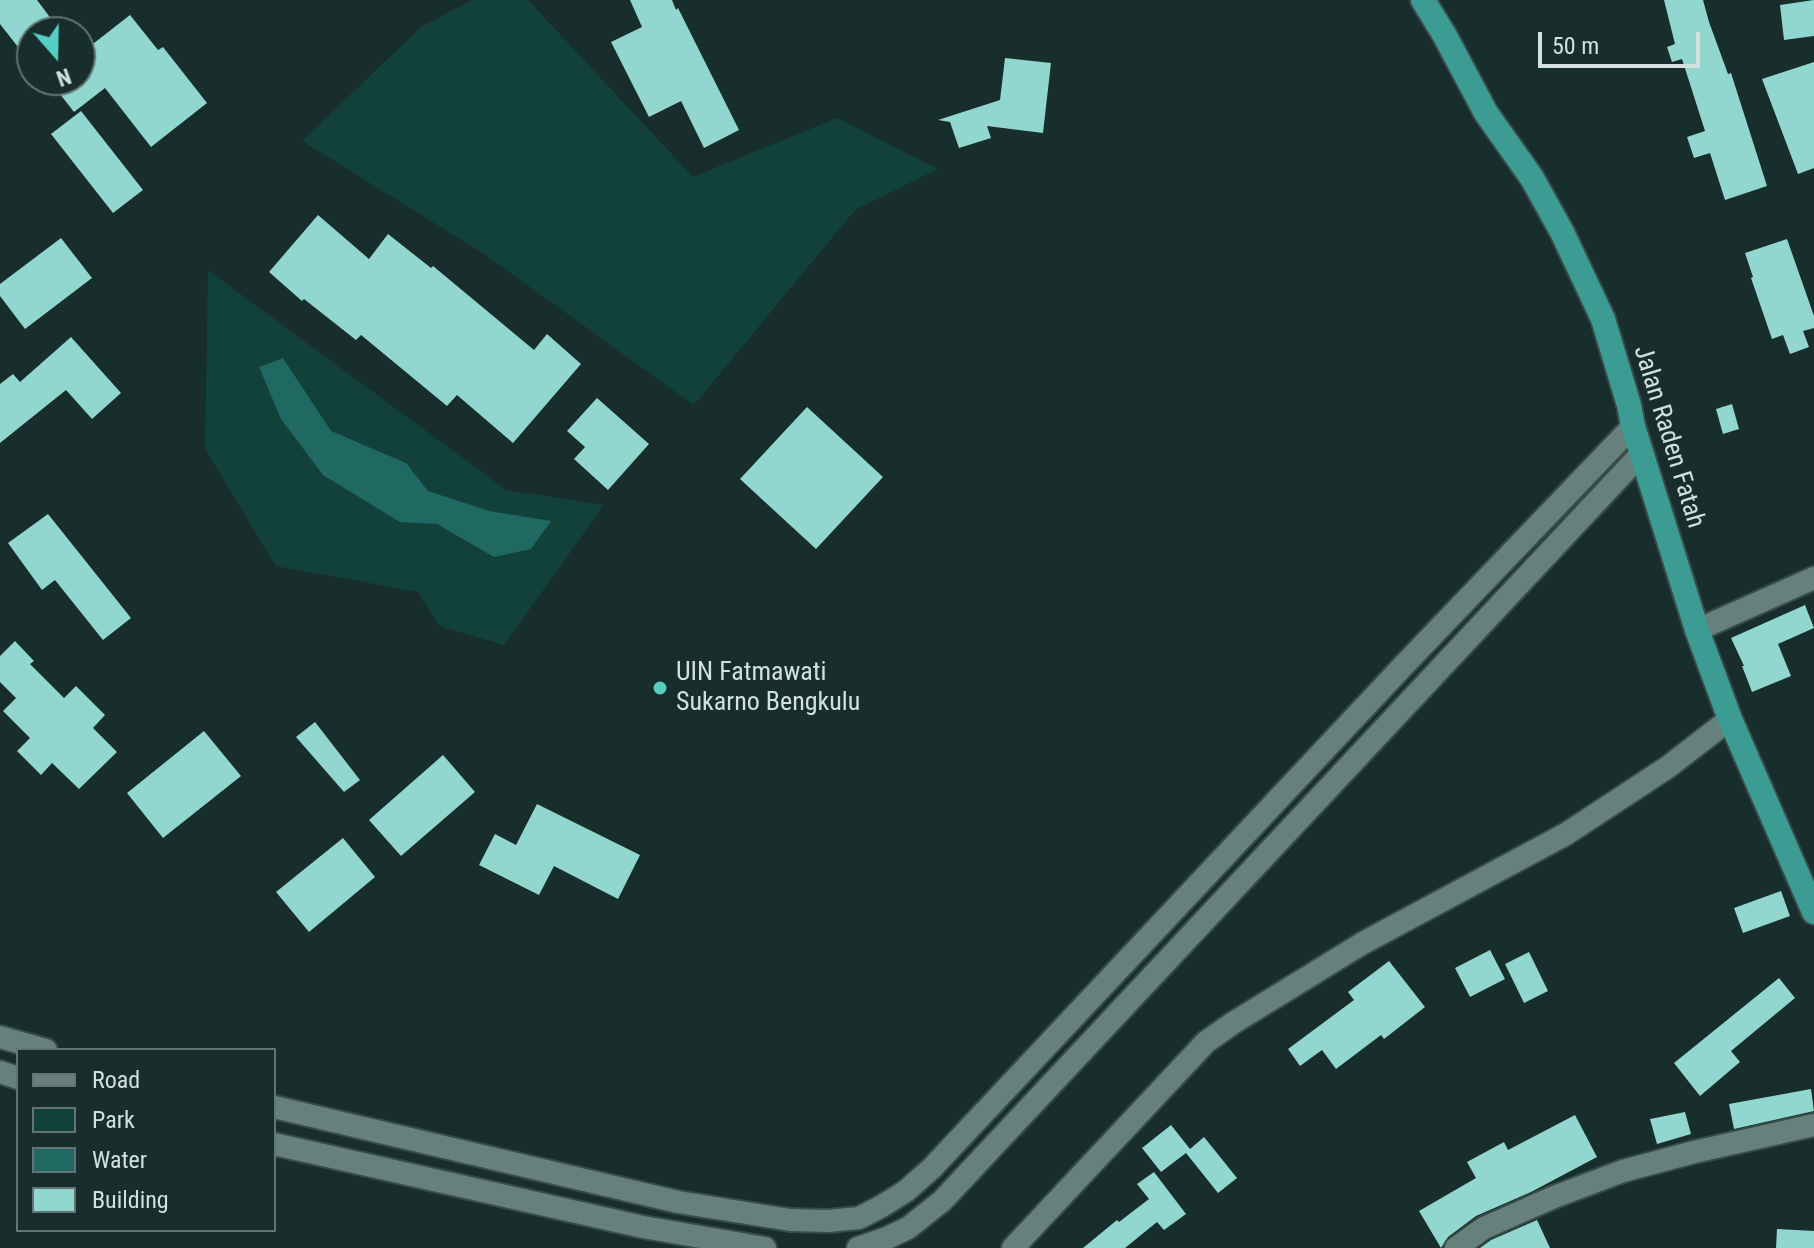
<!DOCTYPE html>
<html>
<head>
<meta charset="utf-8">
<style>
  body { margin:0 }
  #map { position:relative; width:1814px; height:1248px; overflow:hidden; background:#172e2c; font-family:"Roboto Condensed",sans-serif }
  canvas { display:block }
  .legend { position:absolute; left:16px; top:1048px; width:260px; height:184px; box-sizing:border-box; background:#172e2c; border:2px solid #627573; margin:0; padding:10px 14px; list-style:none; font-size:24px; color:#d2e0de }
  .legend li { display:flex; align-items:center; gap:16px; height:40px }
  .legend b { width:40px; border:2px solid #627573 }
  .north { position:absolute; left:16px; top:16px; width:80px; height:80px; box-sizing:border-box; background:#172e2c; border:2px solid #627573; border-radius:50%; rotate:160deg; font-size:22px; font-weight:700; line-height:32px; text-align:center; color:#d2e0de }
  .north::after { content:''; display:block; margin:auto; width:28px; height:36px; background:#56cec3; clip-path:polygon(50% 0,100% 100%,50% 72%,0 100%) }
  .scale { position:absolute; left:1538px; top:32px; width:162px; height:36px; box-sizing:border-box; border:4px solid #d2e0de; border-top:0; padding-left:10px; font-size:24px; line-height:28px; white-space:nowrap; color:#d2e0de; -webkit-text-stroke:6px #172e2c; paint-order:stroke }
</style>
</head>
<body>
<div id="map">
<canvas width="1814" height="1248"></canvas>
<ul class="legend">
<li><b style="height:10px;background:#66807c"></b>Road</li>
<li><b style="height:22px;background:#12413c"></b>Park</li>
<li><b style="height:22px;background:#1f6962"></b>Water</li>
<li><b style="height:22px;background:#91d7cf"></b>Building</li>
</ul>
<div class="north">N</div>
<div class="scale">50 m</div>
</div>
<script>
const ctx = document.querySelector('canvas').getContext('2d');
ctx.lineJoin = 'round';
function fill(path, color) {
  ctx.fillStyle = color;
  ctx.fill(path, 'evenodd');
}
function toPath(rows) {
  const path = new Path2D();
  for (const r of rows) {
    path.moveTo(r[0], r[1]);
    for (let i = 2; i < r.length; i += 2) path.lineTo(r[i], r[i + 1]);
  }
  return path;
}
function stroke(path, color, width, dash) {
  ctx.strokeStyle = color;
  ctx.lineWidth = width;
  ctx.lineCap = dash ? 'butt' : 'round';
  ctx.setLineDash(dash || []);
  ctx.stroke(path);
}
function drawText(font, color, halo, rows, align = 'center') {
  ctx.font = font + ' "Roboto Condensed",sans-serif';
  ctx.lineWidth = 8;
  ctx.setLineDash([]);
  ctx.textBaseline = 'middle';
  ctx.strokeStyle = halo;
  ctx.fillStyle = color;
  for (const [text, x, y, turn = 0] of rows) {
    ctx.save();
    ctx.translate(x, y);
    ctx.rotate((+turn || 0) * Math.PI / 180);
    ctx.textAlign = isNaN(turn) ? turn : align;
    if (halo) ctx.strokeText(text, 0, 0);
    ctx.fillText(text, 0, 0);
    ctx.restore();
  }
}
const green = toPath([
  [472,0,528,0,693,177,837,118,938,169,855,210,694,405,484,254,302,141,421,27],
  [208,270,506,490,604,505,504,645,439,626,418,592,276,566,205,449]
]);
const water = toPath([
  [283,358,331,431,406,463,428,491,489,511,551,521,531,549,494,557,437,524,400,522,323,475,281,419,259,367]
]);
const building = toPath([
  [0,0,37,0,61,32,32,32,32,65,0,24],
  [630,0,672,0,676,10,678,8,739,130,704,148,681,101,649,117,611,42,642,27],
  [1664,0,1703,0,1709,22,1728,74,1731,73,1767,186,1725,200,1710,153,1694,158,1687,137,1705,131,1682,59,1672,62,1667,47,1675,44],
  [1814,0,1814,36,1784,40,1780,5],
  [130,15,158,50,163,47,207,103,151,147,105,88,74,112,49,80,80,80,80,54],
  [1005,58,1051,63,1043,133,987,126,991,138,959,148,950,122,938,120,1000,100],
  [1814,62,1814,168,1798,174,1762,79],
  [81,111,143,190,113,213,51,134],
  [318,215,369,259,388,234,431,268,433,266,534,350,547,334,581,364,513,443,457,395,447,406,361,335,356,340,304,299,302,301,269,272],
  [61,238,92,278,25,329,0,296,0,284],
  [1787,239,1814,316,1814,328,1803,331,1809,347,1790,354,1783,335,1772,339,1751,278,1753,277,1745,253],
  [71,337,121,393,92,419,66,390,0,443,0,384,13,374,20,382],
  [597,398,649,444,608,490,574,459,585,447,567,431],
  [1732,404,1739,429,1723,434,1716,409],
  [807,407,883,477,816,549,740,479],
  [48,514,131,618,103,640,55,580,42,590,8,543],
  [1805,605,1814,628,1778,644,1791,676,1752,692,1742,666,1744,666,1731,638],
  [15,641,34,661,30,664,64,698,76,686,105,715,93,728,117,752,79,789,52,763,41,775,17,751,30,738,3,711,16,698,0,682,0,656],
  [315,722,360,780,344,792,296,737],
  [204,731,241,776,163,838,127,793],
  [443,755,475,792,401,856,369,820],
  [537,804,640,855,618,899,554,866,539,895,479,865,495,834,516,845],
  [343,838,375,877,309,932,276,892],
  [1781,891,1790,916,1743,933,1734,908],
  [1490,950,1505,979,1470,997,1455,968],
  [1529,952,1548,991,1524,1003,1505,964],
  [1389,961,1425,1007,1384,1039,1381,1035,1336,1069,1322,1050,1300,1066,1288,1049,1354,1000,1348,992],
  [1779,978,1795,998,1731,1051,1740,1062,1700,1096,1674,1063],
  [1811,1089,1814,1111,1734,1129,1729,1104],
  [1685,1112,1691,1134,1657,1144,1650,1119],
  [1575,1115,1597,1157,1531,1192,1476,1216,1448,1237,1441,1248,1419,1211,1476,1178,1467,1162,1504,1142,1508,1150],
  [1171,1125,1190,1149,1204,1137,1237,1178,1218,1193,1186,1153,1161,1172,1142,1148],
  [1154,1172,1186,1214,1164,1230,1157,1222,1125,1248,1083,1248,1117,1220,1119,1222,1149,1199,1137,1184],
  [1537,1220,1550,1248,1480,1248,1491,1240],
  [1777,1229,1814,1231,1814,1248,1776,1248]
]);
const minor = toPath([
  [1697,630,1814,578],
  [0,1037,46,1050],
  [0,1072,18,1078],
  [274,1107,678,1202,790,1220,828,1221,859,1218,882,1206,906,1191,932,1168,1405,664,1633,426],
  [274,1144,643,1227,765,1248],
  [858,1248,887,1238,908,1228,942,1201,1642,453],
  [1013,1248,1206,1042,1233,1023,1363,943,1566,834,1668,767,1730,719],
  [1456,1248,1484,1228,1554,1197,1623,1171,1694,1152,1814,1125]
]);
const highway = toPath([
  [1423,0,1445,36,1486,113,1532,178,1562,232,1603,319,1629,405,1633,426,1697,630,1730,719,1814,912]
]);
const markers = [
  [660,688,8,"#56cec3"]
];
const streetNames = [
  ["Jalan Raden Fatah",1668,437,73]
];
const poiNames = [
  ["UIN Fatmawati",676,673],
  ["Sukarno Bengkulu",676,703]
];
fill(green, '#12413c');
fill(water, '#1f6962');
fill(building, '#91d7cf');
stroke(minor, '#374b49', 26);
stroke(highway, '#374b49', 28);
stroke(minor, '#66807c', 22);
stroke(highway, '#3c9b92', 24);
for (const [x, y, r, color] of markers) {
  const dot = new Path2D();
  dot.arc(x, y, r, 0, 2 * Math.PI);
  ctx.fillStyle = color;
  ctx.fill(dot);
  stroke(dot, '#172e2c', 3);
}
drawText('26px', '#d2e0de', '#172e2c', streetNames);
drawText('26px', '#d2e0de', '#172e2c', poiNames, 'left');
</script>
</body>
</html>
